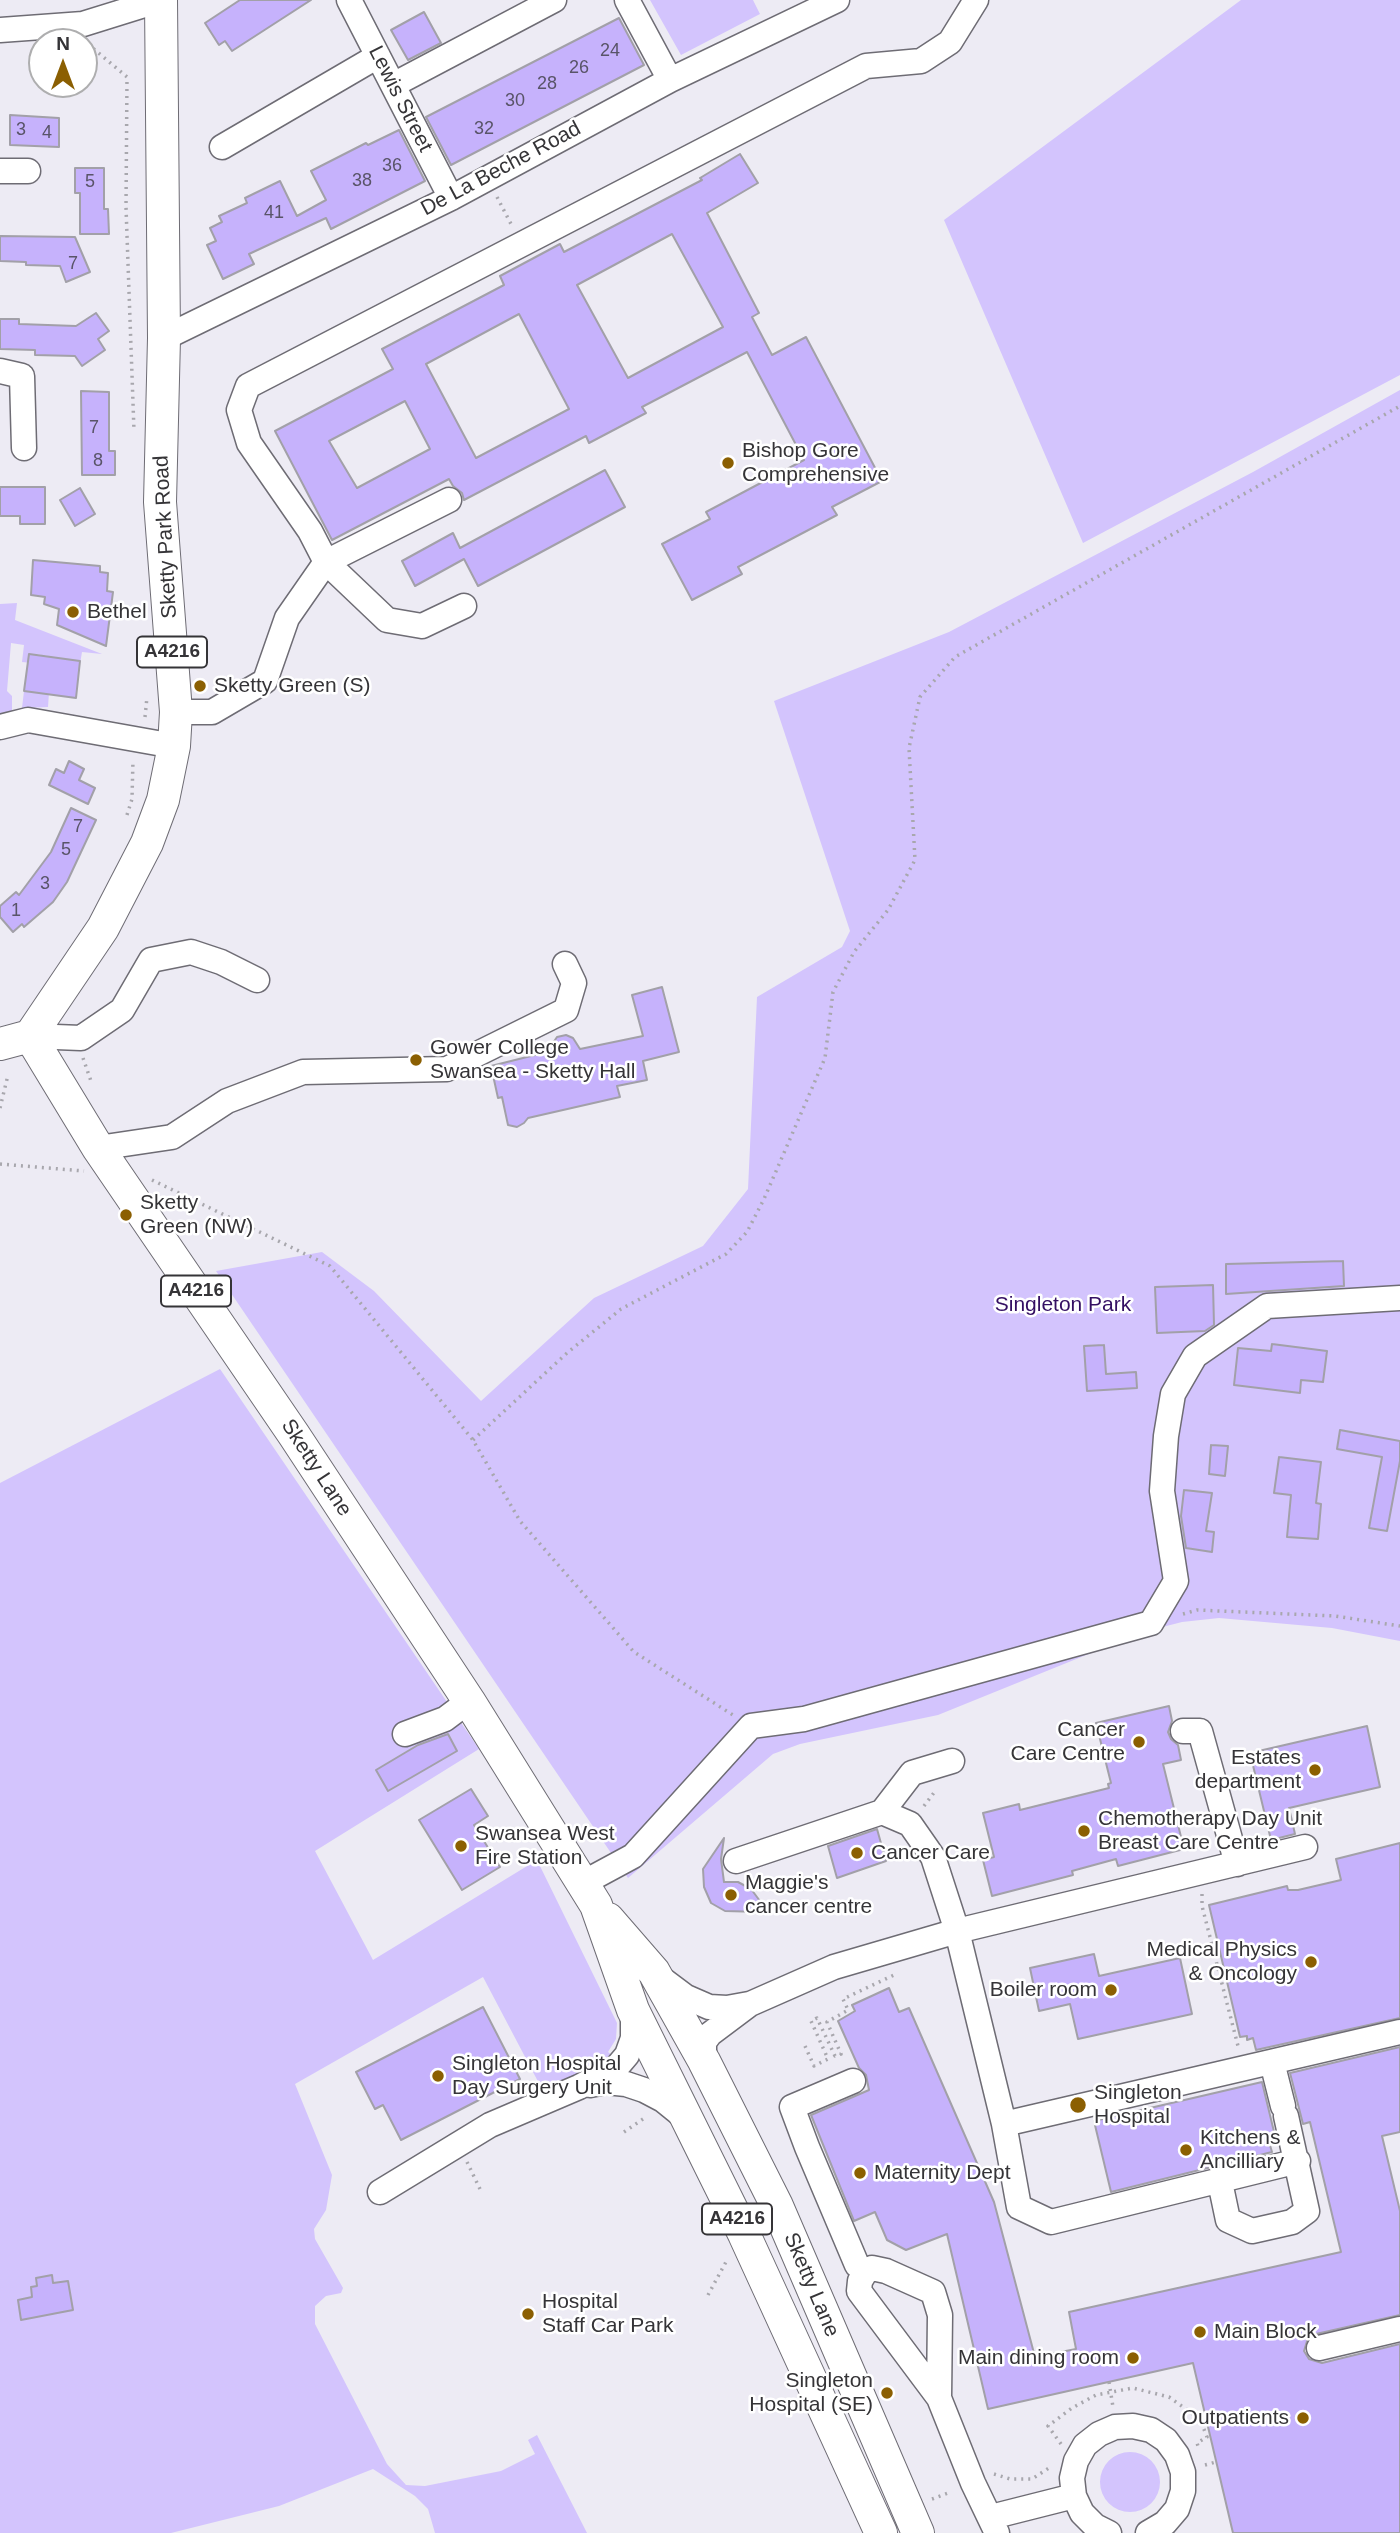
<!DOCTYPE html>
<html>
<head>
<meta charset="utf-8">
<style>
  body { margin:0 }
  #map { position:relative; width:1400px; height:2533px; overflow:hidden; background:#edebf4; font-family:Helvetica,sans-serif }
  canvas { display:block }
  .north { position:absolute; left:28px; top:28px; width:70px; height:70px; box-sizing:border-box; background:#fff; border:2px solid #aeaeaf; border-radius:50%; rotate:0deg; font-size:19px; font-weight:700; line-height:28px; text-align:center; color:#353437 }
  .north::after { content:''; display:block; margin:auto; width:24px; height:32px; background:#8b5f02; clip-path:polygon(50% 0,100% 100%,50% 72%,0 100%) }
</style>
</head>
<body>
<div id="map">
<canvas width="1400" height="2533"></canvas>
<div class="north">N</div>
</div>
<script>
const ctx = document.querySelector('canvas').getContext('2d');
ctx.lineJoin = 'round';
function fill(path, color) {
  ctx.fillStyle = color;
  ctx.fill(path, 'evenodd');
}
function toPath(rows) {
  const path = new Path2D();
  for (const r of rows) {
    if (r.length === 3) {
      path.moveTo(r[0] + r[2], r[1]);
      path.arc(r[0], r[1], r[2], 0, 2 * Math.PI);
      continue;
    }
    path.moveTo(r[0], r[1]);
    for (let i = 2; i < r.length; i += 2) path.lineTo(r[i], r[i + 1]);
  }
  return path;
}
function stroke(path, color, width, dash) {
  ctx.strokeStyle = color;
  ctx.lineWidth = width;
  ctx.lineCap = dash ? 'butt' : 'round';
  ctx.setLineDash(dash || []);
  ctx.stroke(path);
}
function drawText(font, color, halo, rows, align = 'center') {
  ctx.font = font + ' Helvetica,sans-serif';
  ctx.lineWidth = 5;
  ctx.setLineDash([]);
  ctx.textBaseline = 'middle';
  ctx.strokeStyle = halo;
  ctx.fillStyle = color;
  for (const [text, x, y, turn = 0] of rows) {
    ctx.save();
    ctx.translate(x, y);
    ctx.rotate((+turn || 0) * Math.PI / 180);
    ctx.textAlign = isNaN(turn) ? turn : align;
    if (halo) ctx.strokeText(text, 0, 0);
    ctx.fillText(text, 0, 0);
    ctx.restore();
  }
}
const green = toPath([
  [650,0,753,0,760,14,681,55],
  [1241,0,1400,0,1400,375,1083,543,944,220],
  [1400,390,1400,1641,1332,1628,1219,1618,1182,1622,1143,1632,938,1715,800,1744,773,1754,628,1878,216,1271,322,1252,374,1291,481,1401,594,1298,703,1246,748,1189,757,997,842,947,850,931,774,701,949,632,1253,472],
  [17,603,15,620,102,654,82,652,79,670,48,656,34,654,32,663,22,662,24,645,11,643,7,691,12,696,12,711,0,713,0,604],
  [24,691,49,692,48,707,22,708],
  [220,1369,479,1749,315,1851,373,1960,537,1860,617,2023,616,2039,608,2052,613,2056,593,2071,543,2091,483,1977,295,2084,332,2175,326,2210,314,2229,315,2239,343,2288,341,2293,326,2296,315,2306,315,2324,387,2464,406,2485,425,2486,501,2471,535,2454,528,2440,537,2435,587,2533,435,2533,428,2509,415,2496,373,2469,279,2506,171,2533,0,2533,0,1483],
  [1130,2482,30]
]);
const building = toPath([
  [240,0,311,0,232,51,225,41,219,45,205,23,240,0],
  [424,12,441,43,408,60,391,30,424,12],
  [619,18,644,65,451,165,426,117,619,18],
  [10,115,59,118,59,147,10,145,10,115],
  [399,130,425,181,331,229,326,218,249,254,254,264,223,279,207,245,216,241,210,228,222,222,219,216,247,203,245,198,280,181,297,216,326,200,311,171,366,143,368,145,399,130],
  [740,154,758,183,707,213,759,313,752,317,772,355,806,337,882,481,832,507,837,515,738,567,742,574,692,600,662,544,710,519,706,512,804,460,747,352,642,407,646,413,589,443,586,436,464,500,462,493,453,486,449,479,332,540,275,431,393,369,382,349,504,285,500,276,560,244,564,252,702,180,700,178,740,154],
  [672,234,723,327,628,378,577,285,672,234],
  [519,314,569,409,476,458,426,364,519,314],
  [405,401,430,449,357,488,329,441,405,401],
  [75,168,104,168,104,209,108,209,109,234,80,234,80,193,75,193,75,168],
  [0,236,75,237,90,272,66,282,60,266,26,265,26,262,0,261,0,236],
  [96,313,109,331,98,339,105,350,82,366,75,356,35,355,35,350,0,349,0,319,19,319,19,324,76,326,96,313],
  [81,391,109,392,109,451,115,451,115,475,82,475,81,391],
  [605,470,625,507,478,586,464,559,415,586,402,561,453,533,460,548,605,470],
  [0,487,45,487,45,524,20,524,20,516,0,516,0,487],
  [80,488,95,514,75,526,60,500,80,488],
  [33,560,100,566,100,572,108,573,107,591,113,592,106,646,57,625,59,609,44,604,45,597,31,595,33,560],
  [29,654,80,661,76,698,24,691,29,654],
  [69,761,84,769,79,780,95,788,88,804,49,785,56,769,64,773,69,761],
  [71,808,96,820,67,882,53,902,24,927,22,924,13,932,0,917,0,906,16,892,19,895,51,852,71,808],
  [662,987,679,1052,643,1061,647,1080,617,1086,620,1097,528,1118,524,1123,517,1127,508,1125,502,1097,498,1098,491,1066,547,1052,557,1037,566,1035,573,1038,580,1049,643,1036,632,995,662,987],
  [1343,1261,1344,1286,1226,1294,1226,1264,1343,1261],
  [1213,1285,1214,1325,1205,1331,1157,1333,1155,1287,1213,1285],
  [1272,1344,1327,1351,1323,1382,1301,1380,1300,1393,1234,1385,1238,1348,1271,1351,1272,1344],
  [1104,1345,1106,1374,1136,1372,1137,1388,1087,1391,1084,1346,1104,1345],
  [1340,1430,1400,1441,1400,1461,1387,1531,1369,1528,1382,1457,1337,1449,1340,1430],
  [1211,1445,1228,1446,1225,1476,1209,1474,1211,1445],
  [1279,1457,1321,1462,1316,1503,1321,1504,1318,1539,1287,1537,1291,1495,1274,1493,1279,1457],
  [1184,1490,1212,1493,1206,1531,1214,1532,1212,1552,1186,1548,1181,1516,1184,1490],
  [1169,1706,1172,1721,1168,1732,1171,1739,1178,1745,1181,1760,1163,1764,1184,1849,1118,1866,1116,1859,1072,1871,1073,1875,992,1896,983,1860,994,1857,983,1813,1019,1804,1020,1810,1109,1788,1108,1784,1111,1783,1096,1723,1169,1706],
  [1367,1726,1380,1787,1289,1808,1295,1834,1271,1840,1250,1753,1367,1726],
  [448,1734,457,1751,388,1791,376,1770,418,1745,448,1734],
  [471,1789,488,1816,474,1825,500,1867,462,1890,419,1820,471,1789],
  [877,1829,886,1861,837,1878,828,1846,877,1829],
  [724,1838,721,1859,724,1882,738,1882,751,1889,760,1901,762,1912,725,1911,711,1903,704,1887,703,1869,724,1838],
  [1400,1843,1400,2018,1256,2050,1253,2038,1247,2040,1247,2036,1240,2037,1209,1905,1287,1886,1288,1890,1298,1890,1341,1880,1336,1859,1400,1843],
  [1094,1954,1099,1976,1180,1958,1192,2014,1078,2039,1070,2004,1039,2011,1030,1968,1094,1954],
  [889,1988,899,2012,909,2008,994,2202,1035,2357,1076,2349,1069,2312,1341,2252,1310,2122,1303,2124,1290,2073,1400,2047,1400,2132,1382,2136,1400,2211,1400,2315,1316,2334,1308,2338,1304,2351,1309,2359,1322,2363,1400,2344,1400,2533,1233,2533,1193,2363,988,2409,947,2234,906,2250,887,2240,875,2212,854,2221,811,2115,869,2090,866,2075,859,2068,838,2021,855,2011,852,2005,889,1988],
  [483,2007,520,2079,401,2140,383,2105,375,2109,356,2072,483,2007],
  [1262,2082,1276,2140,1269,2142,1272,2152,1111,2192,1094,2121,1262,2082],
  [52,2275,53,2283,68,2281,73,2310,21,2320,18,2300,32,2297,31,2287,37,2286,36,2278,52,2275]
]);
const path = toPath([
  [88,44,127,77,126,207,134,431],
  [497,197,511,224],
  [145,717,147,697],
  [127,815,132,799,133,760],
  [83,1058,92,1084],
  [0,1108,8,1075],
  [0,1164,84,1171],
  [152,1180,330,1266,473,1440,520,1521,634,1652,733,1715],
  [473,1440,567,1353,621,1309,726,1254,747,1232,764,1199,825,1058,833,992,854,952,888,910,915,860,909,748,920,697,955,657,1400,406],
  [1183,1614,1197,1610,1335,1616,1400,1626],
  [924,1806,936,1790],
  [1202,1894,1202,1906,1238,2046],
  [805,2046,814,2066,828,2059,811,2021,817,2018,835,2056,841,2054,827,2022,848,2010,843,1999,894,1975],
  [624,2132,646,2117],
  [467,2162,480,2189],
  [708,2295,727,2260],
  [1109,2382,1113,2407],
  [1061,2444,1048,2426,1072,2408,1096,2395,1133,2388,1169,2397,1200,2419,1207,2437,1197,2443,1198,2446],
  [1205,2465,1216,2462],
  [994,2474,1010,2479,1032,2479,1052,2466],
  [932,2499,951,2492]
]);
const minor = toPath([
  [349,0,451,198],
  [627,0,670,80],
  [0,30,83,24,160,0],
  [393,85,554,0],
  [222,147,378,56],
  [0,171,28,171],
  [164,338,451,198,670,80,837,0],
  [0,371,22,376,24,448],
  [449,500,326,562,387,620,422,626,464,606],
  [176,712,212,712,265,681,287,618,326,562,310,531,249,443,239,410,248,386,866,66,921,61,950,42,976,0],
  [0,727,28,720,174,746],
  [30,1036,81,1038,122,1010,151,960,191,952,221,962,257,980],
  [98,1148,172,1137,227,1101,303,1072,447,1069,566,1010,574,983,565,964],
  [1183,1731,1200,1731,1237,1864],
  [405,1734,445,1719,469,1701],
  [882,1812,912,1773,952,1761],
  [736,1861,882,1812,910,1824,933,1857,957,1931,1004,2124,1019,2207,1051,2222,1298,2161],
  [583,1883,633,1856,751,1726,804,1719,1151,1623,1176,1581,1162,1491,1166,1436,1173,1394,1195,1356,1267,1306,1400,1298],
  [658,1976,686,1997,709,2007,727,2008,749,2004],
  [704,2061,704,2042,710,2034,750,2004,834,1967,957,1931,1305,1847],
  [1272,2062,1283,2106],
  [853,2081,792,2107,807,2147,857,2265,866,2271],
  [590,2085,606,2082,626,2084,644,2090,663,2100,684,2117],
  [1004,2124,1400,2032],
  [1220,2182,1228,2220,1252,2231,1292,2222,1307,2211,1286,2116],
  [380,2192,490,2125,579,2087,616,2068,627,2055,633,2038,633,2010],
  [1319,2348,1400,2329],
  [939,2398,940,2315,933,2292,886,2271,872,2268,866,2271,860,2281,859,2291,939,2398,973,2483,997,2533],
  [991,2517,1074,2496],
  [1109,2533,1095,2526,1082,2513,1074,2496,1072,2478,1076,2461,1085,2445,1099,2434,1115,2427,1133,2426,1151,2430,1166,2440,1177,2455,1183,2472,1183,2491,1177,2509,1165,2523,1148,2533]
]);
const major = toPath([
  [30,1036,98,1148,294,1435,469,1701,596,1905,633,2010,744,2234,881,2533],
  [30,1036,103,928,147,843,163,800,174,746,176,712,160,502,164,338,161,0],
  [0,1044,30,1036],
  [608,1919,654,1972,704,2061,777,2206,918,2533]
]);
const markers = [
  [728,463,7,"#8b5f02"],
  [73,612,7,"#8b5f02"],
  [200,686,7,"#8b5f02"],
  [416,1060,7,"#8b5f02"],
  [126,1215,7,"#8b5f02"],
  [1139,1742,7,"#8b5f02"],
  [1315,1770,7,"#8b5f02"],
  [1084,1831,7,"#8b5f02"],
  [461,1846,7,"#8b5f02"],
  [857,1853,7,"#8b5f02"],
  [731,1895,7,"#8b5f02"],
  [1311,1962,7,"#8b5f02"],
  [1111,1990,7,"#8b5f02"],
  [438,2076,7,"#8b5f02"],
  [1078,2105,9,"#8b5f02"],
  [1186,2150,7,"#8b5f02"],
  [860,2173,7,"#8b5f02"],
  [528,2314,7,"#8b5f02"],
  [1200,2332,7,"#8b5f02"],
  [1133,2358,7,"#8b5f02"],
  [887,2393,7,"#8b5f02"],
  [1303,2418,7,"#8b5f02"]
];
const numberNames = [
  ["24",610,51],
  ["26",579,68],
  ["28",547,84],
  ["30",515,101],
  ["32",484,129],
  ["3",21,130],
  ["4",47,133],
  ["36",392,166],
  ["38",362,181],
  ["5",90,182],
  ["41",274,213],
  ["7",73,264],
  ["7",94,428],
  ["8",98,461],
  ["7",78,827],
  ["5",66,850],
  ["3",45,884],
  ["1",16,911]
];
const shields = [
  [172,652,70],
  [196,1291,70],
  [737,2219,70]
];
const shieldNames = [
  ["A4216",172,652],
  ["A4216",196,1291],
  ["A4216",737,2219]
];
const streetNames = [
  ["Lewis Street",400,99,63],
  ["De La Beche Road",501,169,-28],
  ["Sketty Park Road",166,537,-93],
  ["Sketty Lane",316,1468,57],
  ["Sketty Lane",811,2285,67]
];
const poiNames = [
  ["Bishop Gore",742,451],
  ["Comprehensive",742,475],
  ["Bethel",87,612],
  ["Sketty Green (S)",214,686],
  ["Gower College",430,1048],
  ["Swansea - Sketty Hall",430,1072],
  ["Sketty",140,1203],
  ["Green (NW)",140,1227],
  ["Cancer",1125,1730,"right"],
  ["Care Centre",1125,1754,"right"],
  ["Estates",1301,1758,"right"],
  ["department",1301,1782,"right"],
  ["Chemotherapy Day Unit",1098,1819],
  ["Breast Care Centre",1098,1843],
  ["Swansea West",475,1834],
  ["Fire Station",475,1858],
  ["Cancer Care",871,1853],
  ["Maggie's",745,1883],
  ["cancer centre",745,1907],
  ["Medical Physics",1297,1950,"right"],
  ["& Oncology",1297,1974,"right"],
  ["Boiler room",1097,1990,"right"],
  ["Singleton Hospital",452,2064],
  ["Day Surgery Unit",452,2088],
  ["Singleton",1094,2093],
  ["Hospital",1094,2117],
  ["Kitchens &",1200,2138],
  ["Ancilliary",1200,2162],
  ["Maternity Dept",874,2173],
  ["Hospital",542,2302],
  ["Staff Car Park",542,2326],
  ["Main Block",1214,2332],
  ["Main dining room",1119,2358,"right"],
  ["Singleton",873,2381,"right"],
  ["Hospital (SE)",873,2405,"right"],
  ["Outpatients",1289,2418,"right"]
];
const parkNames = [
  ["Singleton Park",1063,1305]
];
fill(green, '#d3c4fd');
fill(building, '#c6b2fc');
stroke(building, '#a2a0a8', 2);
stroke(minor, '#6e6c74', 27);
stroke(major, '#6e6c74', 34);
stroke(path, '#a8a7ad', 3.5, [2, 5]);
stroke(minor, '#fff', 24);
stroke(major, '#fff', 32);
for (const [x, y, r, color] of markers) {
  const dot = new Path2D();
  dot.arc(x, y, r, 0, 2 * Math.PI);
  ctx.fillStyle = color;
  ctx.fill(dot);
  stroke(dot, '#fff', 2.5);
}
drawText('18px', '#595468', null, numberNames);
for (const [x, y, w] of shields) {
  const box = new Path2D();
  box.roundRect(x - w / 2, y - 15.5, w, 31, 5);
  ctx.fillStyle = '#fff';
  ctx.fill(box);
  stroke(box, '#353437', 2);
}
drawText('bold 19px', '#353437', null, shieldNames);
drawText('21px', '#353437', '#fff', streetNames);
drawText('21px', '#353437', '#fff', poiNames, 'left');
drawText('21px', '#340f63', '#fff', parkNames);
</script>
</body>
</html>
